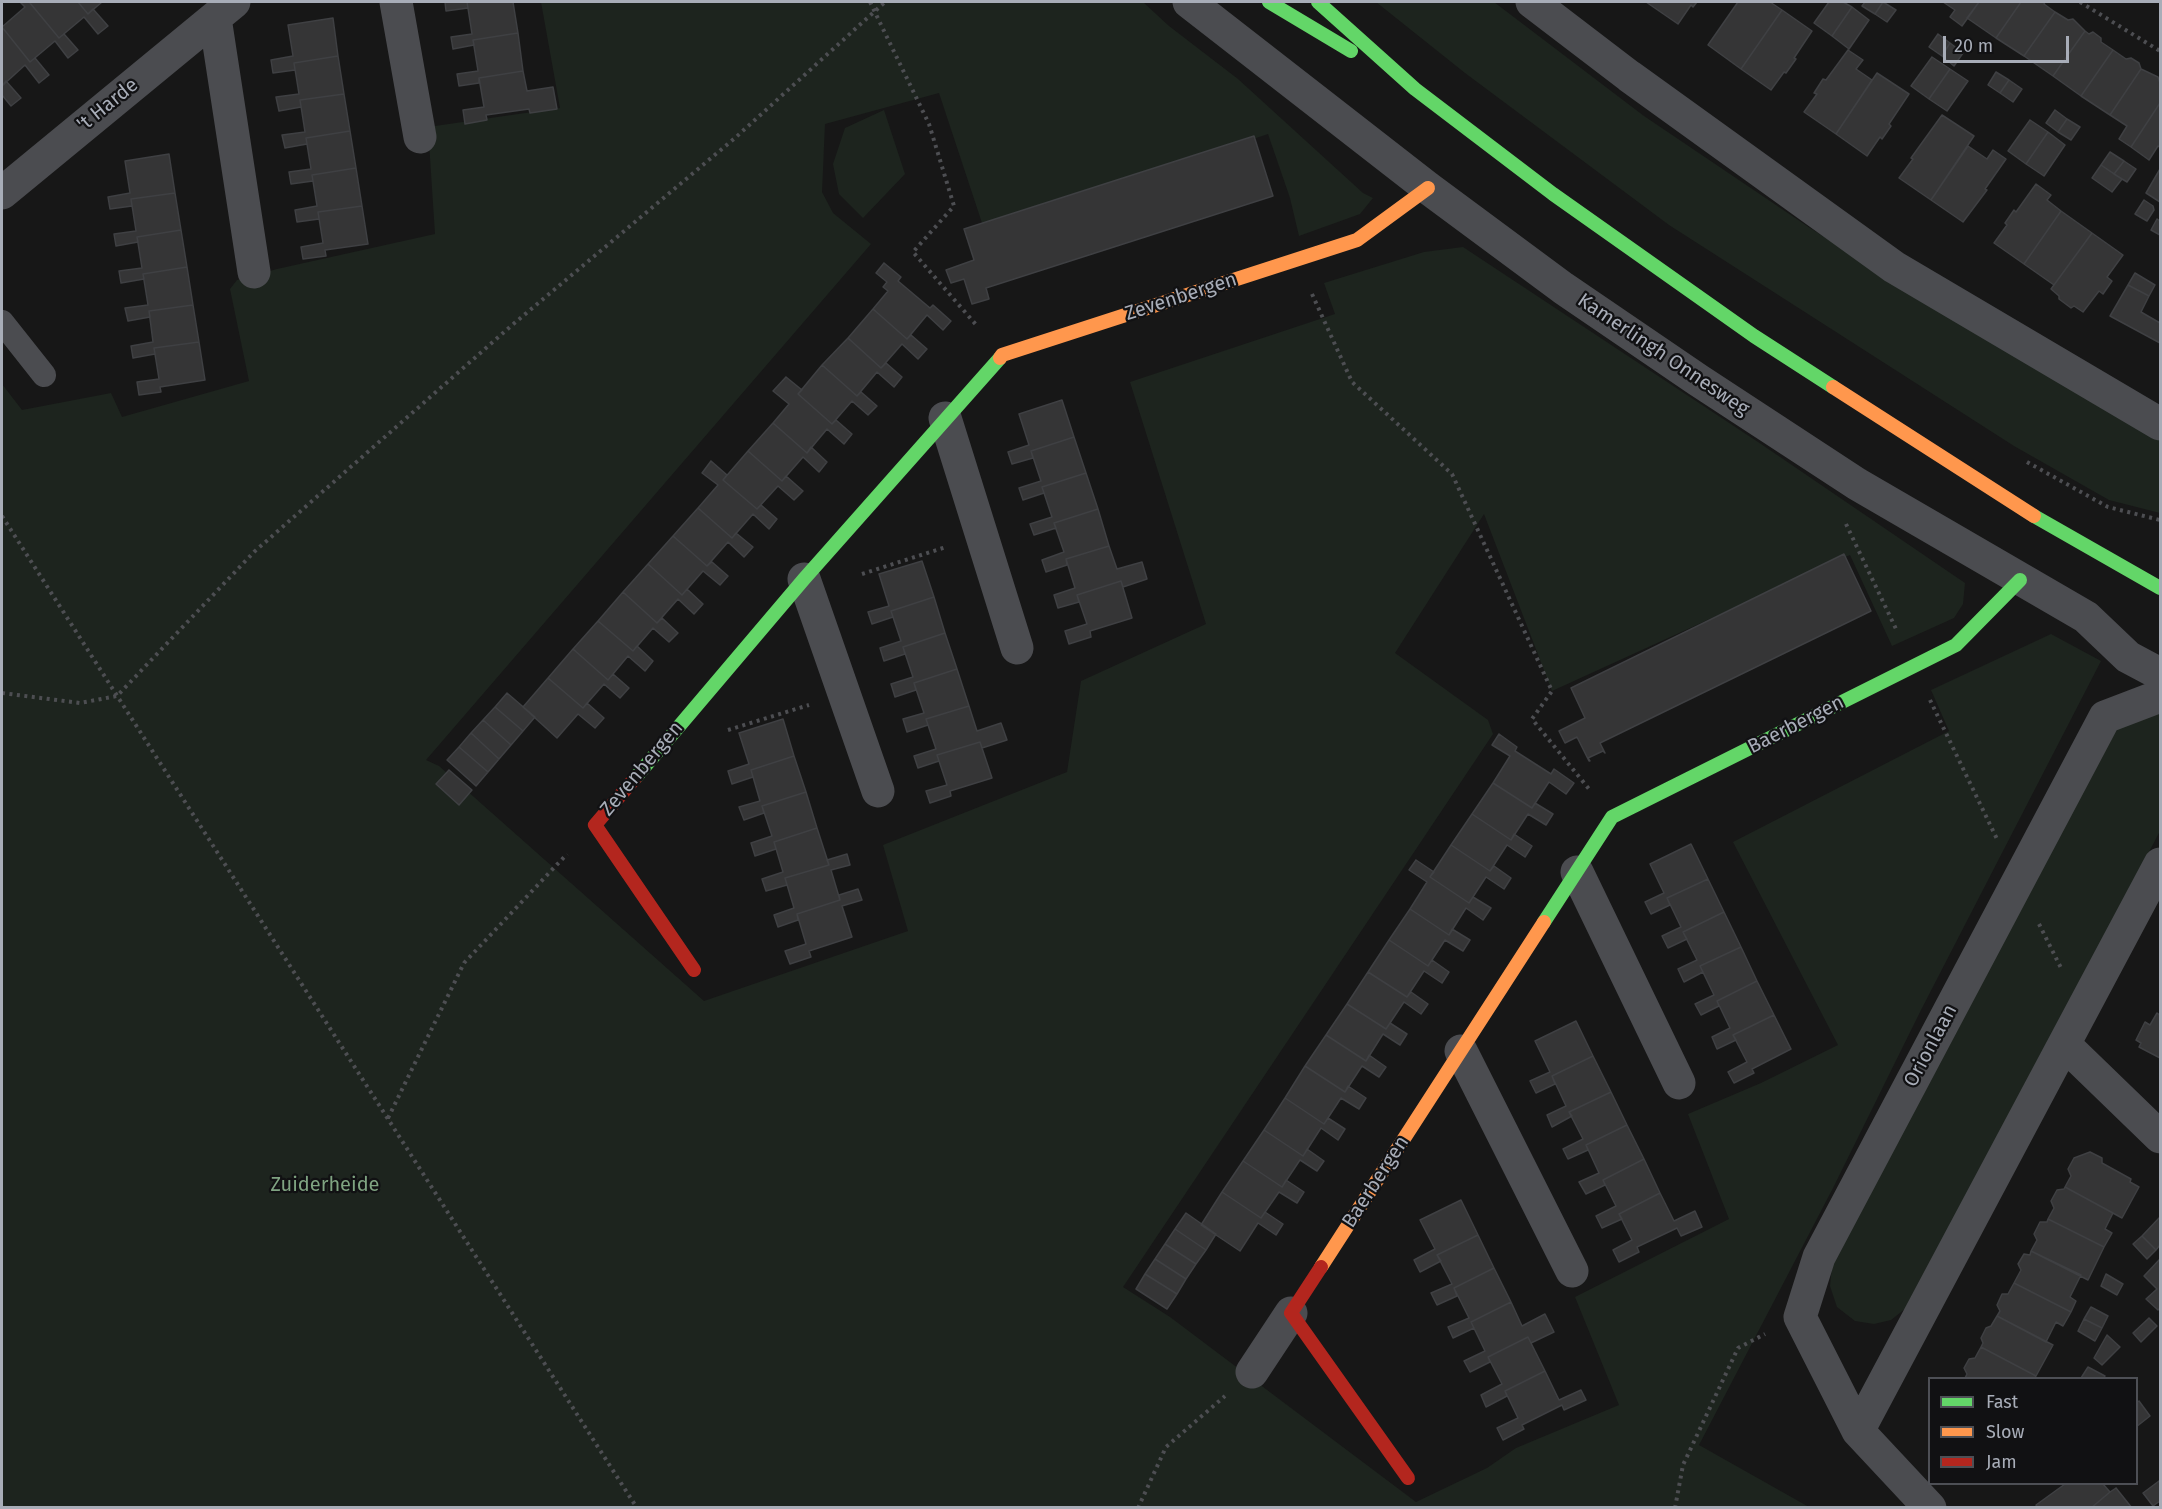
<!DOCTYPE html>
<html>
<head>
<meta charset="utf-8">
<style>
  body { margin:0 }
  #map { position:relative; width:2162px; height:1509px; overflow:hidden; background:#171717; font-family:"Fira Sans",sans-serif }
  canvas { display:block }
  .frame { position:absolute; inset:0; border:3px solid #a8adb8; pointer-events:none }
  .legend { position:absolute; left:1928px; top:1377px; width:210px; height:108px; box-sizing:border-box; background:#111113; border:2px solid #4d4f55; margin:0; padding:8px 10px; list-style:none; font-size:18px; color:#a8adb8 }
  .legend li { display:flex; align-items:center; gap:12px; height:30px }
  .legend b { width:30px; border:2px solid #4d4f55 }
  .scale { position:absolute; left:1943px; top:36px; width:126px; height:27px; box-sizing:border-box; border:3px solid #a8adb8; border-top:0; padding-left:8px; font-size:18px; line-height:21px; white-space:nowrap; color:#a8adb8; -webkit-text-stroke:4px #111113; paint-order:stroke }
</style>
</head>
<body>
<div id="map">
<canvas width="2162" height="1509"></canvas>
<div class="frame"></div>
<ul class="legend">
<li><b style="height:8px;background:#63d668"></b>Fast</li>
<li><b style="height:8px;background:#ff974d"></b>Slow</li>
<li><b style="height:8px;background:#b3261e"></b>Jam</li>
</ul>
<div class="scale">20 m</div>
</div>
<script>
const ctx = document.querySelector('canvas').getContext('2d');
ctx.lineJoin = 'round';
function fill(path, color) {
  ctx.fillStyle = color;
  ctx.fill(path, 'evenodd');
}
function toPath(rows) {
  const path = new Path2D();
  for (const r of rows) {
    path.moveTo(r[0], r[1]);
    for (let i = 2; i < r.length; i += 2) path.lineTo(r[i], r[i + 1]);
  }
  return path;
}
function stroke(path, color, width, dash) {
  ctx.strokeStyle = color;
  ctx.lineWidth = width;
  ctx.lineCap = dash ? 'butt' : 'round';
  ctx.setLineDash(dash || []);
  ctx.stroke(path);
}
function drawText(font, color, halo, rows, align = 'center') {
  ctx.font = font + ' "Fira Sans",sans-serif';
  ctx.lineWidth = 4.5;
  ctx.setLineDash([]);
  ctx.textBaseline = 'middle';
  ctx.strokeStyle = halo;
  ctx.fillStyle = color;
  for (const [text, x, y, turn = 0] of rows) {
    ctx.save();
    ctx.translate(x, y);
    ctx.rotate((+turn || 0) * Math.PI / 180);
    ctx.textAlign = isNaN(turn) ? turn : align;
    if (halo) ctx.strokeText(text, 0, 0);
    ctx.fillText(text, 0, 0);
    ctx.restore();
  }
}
const green = toPath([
  [541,2,1143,2,1169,26,1238,79,1363,193,1373,198,1360,214,1299,236,1290,198,1268,134,984,229,939,93,825,124,822,192,833,213,871,244,426,760,439,766,704,1001,908,931,883,845,1067,772,1081,681,1206,624,1130,382,1335,314,1324,283,1424,252,1463,247,1761,444,1965,583,1963,604,1954,618,1892,646,1850,555,1552,691,1484,514,1395,653,1488,720,1493,734,1123,1287,1170,1317,1416,1502,1487,1468,1516,1448,1619,1405,1575,1297,1729,1219,1688,1114,1761,1083,1838,1045,1733,842,1949,731,1931,690,2051,634,2101,661,1921,1010,1833,1188,1699,1445,1809,1507,2,1507,2,384,22,410,111,393,122,417,249,381,230,289,237,280,277,269,435,234,428,127,560,108],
  [1376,2,1494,2,1644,116,1810,228,2003,348,2160,441,2160,513,2109,500,2014,446,1669,225,1465,73],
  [884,110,905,174,863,218,839,194,833,164,845,128],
  [2160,711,2160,831,1911,1304,1891,1320,1874,1324,1855,1321,1837,1307,1830,1286,1832,1266,2116,728]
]);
const building = toPath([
  [20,2,31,2,30,3,59,38,64,34,78,50,68,58,55,41,30,62,2,27,25,7,20,2],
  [31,2,78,2,88,14,93,9,108,26,98,34,84,17,59,38,30,3,31,2],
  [78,2,102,2,88,14,78,2],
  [445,2,470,2,467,2,468,8,446,11,445,2],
  [467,2,513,2,518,33,473,40,474,45,453,49,451,37,472,34,467,2],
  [1646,2,1697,2,1693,7,1691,5,1678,24,1646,2],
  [1738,2,1770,2,1782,10,1741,69,1708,45,1738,2],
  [1829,2,1843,2,1852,7,1832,36,1814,23,1829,2],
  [1865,2,1883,2,1875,14,1862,6,1865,2],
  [1883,2,1896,10,1887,22,1875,14,1883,2],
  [1943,2,1979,2,1962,26,1950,17,1955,10,1943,2],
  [1979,2,2021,2,1996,38,1967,18,1979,2],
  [2021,2,2045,2,2044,4,2055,12,2024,56,1996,38,2021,2],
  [1852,7,1869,20,1849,49,1832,36,1852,7],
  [1782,10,1812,31,1794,58,1796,59,1786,73,1784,72,1771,90,1741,69,1782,10],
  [2055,12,2068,20,2073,19,2085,31,2053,76,2024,56,2055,12],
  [333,18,338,56,294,63,295,70,273,73,271,60,293,56,288,25,333,18],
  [2,27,30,62,35,58,49,75,39,83,25,65,2,86,2,27],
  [2085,31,2089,34,2093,32,2101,38,2101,42,2113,50,2081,96,2053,76,2085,31],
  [518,33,523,71,479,78,479,83,459,86,457,74,478,71,473,40,518,33],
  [1938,34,1950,43,1942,56,1929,47,1938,34],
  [1950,43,1963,53,1954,66,1942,56,1950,43],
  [1848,50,1863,60,1856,69,1872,80,1836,134,1804,112,1817,94,1814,93,1823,79,1826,80,1848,50],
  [2113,50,2126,59,2131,58,2139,63,2141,69,2110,115,2081,96,2113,50],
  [338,56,344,94,300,100,301,107,279,111,276,97,299,94,294,63,338,56],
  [1932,57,1950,69,1929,99,1911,86,1932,57],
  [1950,69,1968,81,1947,111,1929,99,1950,69],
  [2141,69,2158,77,2160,83,2160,103,2131,147,2119,139,2127,126,2110,115,2141,69],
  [523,71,527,91,553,87,557,109,530,113,529,109,486,115,487,120,465,124,463,110,484,107,479,78,523,71],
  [1996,72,2009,80,2000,93,1988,85,1996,72],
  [1877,73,1909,94,1889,124,1891,126,1882,139,1880,137,1867,156,1836,134,1877,73],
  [2009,80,2022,89,2013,102,2000,93,2009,80],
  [6,81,21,98,11,106,2,95,2,86,6,81],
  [344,94,350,131,306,138,307,144,285,148,282,135,305,132,300,100,344,94],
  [2160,103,2160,147,2158,146,2149,160,2131,147,2160,103],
  [2055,110,2067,119,2058,132,2046,123,2055,110],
  [1942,115,1974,136,1931,200,1899,178,1913,159,1911,158,1942,115],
  [2067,119,2080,127,2071,140,2058,132,2067,119],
  [2030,120,2048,132,2026,164,2008,151,2030,120],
  [350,131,356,168,312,175,313,181,291,184,289,172,311,169,306,138,350,131],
  [2048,132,2065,145,2044,176,2026,164,2048,132],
  [1254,136,1273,196,986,288,989,299,972,304,964,279,951,283,946,270,974,260,964,229,1254,136],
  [1968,146,1987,159,1993,150,2006,159,1985,189,1987,190,1963,222,1931,200,1968,146],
  [2110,152,2124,161,2114,174,2101,165,2110,152],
  [169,154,175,193,131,199,132,206,110,209,108,197,130,193,125,161,169,154],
  [2124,161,2136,169,2127,182,2114,174,2124,161],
  [2101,165,2122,179,2112,192,2092,178,2101,165],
  [356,168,362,206,318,212,319,219,297,222,295,210,317,206,312,175,356,168],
  [2160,169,2160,202,2146,193,2160,169],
  [2036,184,2051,195,2047,200,2061,211,2024,264,1994,243,2007,225,2005,223,2014,210,2016,212,2036,184],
  [175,193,181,230,137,237,138,242,116,246,114,234,136,231,131,199,175,193],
  [2144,200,2153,206,2154,210,2147,221,2135,214,2144,200],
  [362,206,368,244,325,250,326,256,303,259,301,247,323,243,318,212,362,206],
  [2061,211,2092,233,2054,285,2024,264,2061,211],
  [2157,219,2160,221,2160,235,2151,230,2157,219],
  [181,230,187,267,143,274,144,279,121,283,119,271,142,268,137,237,181,230],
  [2092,233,2123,255,2107,277,2112,281,2103,294,2099,291,2083,312,2074,306,2071,308,2059,299,2059,296,2051,289,2092,233],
  [884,263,901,277,898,281,930,308,933,305,951,321,943,330,927,315,907,339,873,309,888,291,883,287,887,282,876,273,884,263],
  [187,267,193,305,149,311,150,317,128,321,125,308,148,305,143,274,187,267],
  [2135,273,2155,285,2149,296,2128,285,2135,273],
  [2128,285,2149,296,2141,312,2160,323,2160,343,2110,316,2128,285],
  [193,305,199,342,154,348,155,354,133,358,131,346,153,342,149,311,193,305],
  [873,309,907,339,911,335,927,349,918,359,902,344,881,368,848,338,873,309],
  [848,338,881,368,886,363,902,377,894,387,877,372,857,396,822,365,848,338],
  [199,342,205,380,160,387,161,392,139,395,137,382,159,379,154,348,199,342],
  [822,365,857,396,861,392,877,406,868,415,852,401,832,424,798,394,822,365],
  [786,377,802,390,798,394,832,424,836,420,852,434,844,444,827,429,807,453,773,423,789,404,773,391,786,377],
  [1062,400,1074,437,1031,451,1033,458,1012,464,1008,452,1029,445,1019,414,1062,400],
  [773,423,807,453,811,447,827,462,819,472,803,457,782,481,748,451,773,423],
  [1074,437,1086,473,1042,487,1044,493,1023,500,1019,488,1041,481,1031,451,1074,437],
  [748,451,782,481,786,476,803,491,794,500,778,486,757,509,723,480,748,451],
  [711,461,727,475,723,480,757,509,761,505,777,519,769,529,753,514,732,538,698,508,718,485,702,473,711,461],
  [1086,473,1098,509,1054,523,1056,528,1034,535,1030,524,1052,517,1042,487,1086,473],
  [698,508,732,538,736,533,753,547,744,557,728,542,707,566,673,536,698,508],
  [1098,509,1109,546,1066,559,1067,565,1046,572,1042,560,1064,552,1054,523,1098,509],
  [673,536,707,566,712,562,728,576,720,585,703,571,682,595,648,564,673,536],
  [1109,546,1117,569,1142,562,1147,579,1123,587,1121,581,1077,595,1079,602,1058,608,1054,595,1075,588,1066,559,1109,546],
  [1844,554,1871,611,1600,743,1605,753,1603,751,1588,758,1590,761,1589,761,1577,737,1565,743,1559,731,1585,718,1571,688,1844,554],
  [922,561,934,597,891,611,893,617,872,624,868,612,889,606,879,574,922,561],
  [648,564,682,595,687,589,703,604,694,614,678,599,657,623,623,592,648,564],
  [1121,581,1132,618,1090,631,1091,637,1069,644,1065,631,1087,624,1077,595,1121,581],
  [623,592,657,623,662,618,678,633,669,642,653,628,633,651,598,621,623,592],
  [934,597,945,633,903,647,905,654,884,661,880,648,901,641,891,611,934,597],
  [598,621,633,651,637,646,653,661,645,671,628,656,608,680,573,649,598,621],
  [945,633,957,669,914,683,916,690,895,697,891,684,913,677,903,647,945,633],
  [573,649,608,680,613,674,629,688,620,698,604,684,583,708,548,678,573,649],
  [957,669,969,706,926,719,928,725,907,732,903,719,924,713,914,683,957,669],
  [548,678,583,708,587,703,604,718,595,728,578,714,557,738,523,707,548,678],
  [507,693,535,717,523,731,495,707,507,693],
  [969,706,977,731,1001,723,1007,740,982,748,980,742,937,755,939,761,918,768,914,756,936,749,926,719,969,706],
  [495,707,523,731,511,745,483,720,495,707],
  [783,719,794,756,751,770,753,777,732,784,728,771,749,764,739,733,783,719],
  [483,720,511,745,499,759,471,733,483,720],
  [471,733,499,759,488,772,459,747,471,733],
  [1499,734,1517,747,1515,751,1551,774,1554,769,1574,783,1566,794,1549,782,1532,808,1493,783,1510,756,1492,745,1499,734],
  [980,742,992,778,950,791,951,796,930,803,926,791,947,785,937,755,980,742],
  [459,747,488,772,476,786,447,760,459,747],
  [794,756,806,792,762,806,764,813,744,820,739,807,760,801,751,770,794,756],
  [449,770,472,790,459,805,436,784,449,770],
  [1493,783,1532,808,1535,803,1553,814,1546,825,1528,814,1511,840,1472,814,1493,783],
  [806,792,817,828,774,842,776,849,755,856,751,843,772,836,762,806,806,792],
  [1472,814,1511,840,1514,834,1532,846,1525,857,1507,845,1490,871,1451,845,1472,814],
  [817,828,829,865,785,878,787,885,766,891,762,879,783,872,774,842,817,828],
  [1691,844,1708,879,1667,898,1670,905,1651,914,1645,902,1664,893,1650,864,1691,844],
  [1451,845,1490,871,1494,866,1511,878,1504,889,1486,877,1469,903,1430,877,1451,845],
  [847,854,850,865,831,870,840,900,797,914,798,920,778,927,774,915,794,908,785,878,829,865,827,860,847,854],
  [1416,860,1434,872,1430,877,1469,903,1473,897,1491,908,1483,920,1466,908,1449,935,1410,909,1427,882,1409,870,1416,860],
  [1708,879,1724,912,1683,932,1687,939,1668,948,1662,936,1681,927,1667,898,1708,879],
  [858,889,862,900,842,906,852,937,809,951,811,957,790,964,785,951,806,944,797,914,840,900,839,895,858,889],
  [1410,909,1449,935,1452,929,1470,940,1463,951,1445,940,1428,966,1389,940,1410,909],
  [1724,912,1741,947,1700,966,1703,972,1684,982,1678,969,1697,960,1683,932,1724,912],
  [1389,940,1428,966,1432,960,1449,972,1442,983,1424,971,1407,997,1368,972,1389,940],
  [1741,947,1757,981,1717,1001,1719,1006,1701,1015,1695,1004,1714,995,1700,966,1741,947],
  [1368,972,1407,997,1411,992,1428,1004,1421,1014,1404,1002,1386,1029,1347,1004,1368,972],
  [1757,981,1774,1015,1733,1035,1736,1040,1717,1049,1712,1037,1730,1028,1717,1001,1757,981],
  [1347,1004,1386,1029,1390,1023,1407,1034,1400,1045,1383,1034,1366,1061,1326,1035,1347,1004],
  [2157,1013,2160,1015,2160,1058,2139,1047,2141,1043,2136,1040,2145,1022,2150,1025,2157,1013],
  [1774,1015,1791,1049,1752,1069,1754,1073,1734,1083,1728,1072,1747,1062,1733,1035,1774,1015],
  [1576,1021,1593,1056,1552,1076,1555,1084,1536,1093,1530,1081,1550,1072,1535,1041,1576,1021],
  [1326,1035,1366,1061,1369,1055,1386,1067,1379,1077,1362,1066,1345,1092,1305,1066,1326,1035],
  [1593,1056,1611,1092,1569,1112,1572,1116,1552,1127,1547,1115,1566,1106,1552,1076,1593,1056],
  [1305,1066,1345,1092,1348,1086,1366,1098,1359,1109,1341,1098,1324,1124,1285,1098,1305,1066],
  [1611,1092,1627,1125,1586,1145,1588,1150,1568,1159,1563,1149,1583,1139,1569,1112,1611,1092],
  [1285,1098,1324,1124,1328,1118,1345,1129,1338,1140,1321,1128,1303,1156,1264,1130,1285,1098],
  [1627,1125,1644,1159,1603,1180,1605,1185,1586,1194,1579,1182,1599,1173,1586,1145,1627,1125],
  [1264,1130,1303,1156,1307,1149,1324,1161,1317,1171,1300,1160,1282,1187,1243,1161,1264,1130],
  [2090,1152,2102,1158,2102,1163,2131,1179,2130,1182,2139,1187,2122,1218,2065,1187,2071,1176,2068,1169,2074,1158,2090,1152],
  [1644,1159,1660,1193,1619,1214,1622,1219,1602,1228,1596,1216,1616,1206,1603,1180,1644,1159],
  [1243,1161,1282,1187,1286,1180,1304,1192,1297,1203,1279,1192,1261,1218,1222,1192,1243,1161],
  [2065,1187,2113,1213,2105,1229,2112,1233,2104,1247,2048,1219,2054,1208,2051,1201,2057,1190,2064,1189,2065,1187],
  [1222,1192,1261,1218,1265,1212,1283,1224,1276,1235,1258,1223,1240,1251,1201,1225,1222,1192],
  [1660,1193,1674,1221,1695,1211,1702,1227,1681,1236,1677,1228,1637,1247,1639,1252,1619,1262,1613,1250,1632,1240,1619,1214,1660,1193],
  [1461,1200,1478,1235,1437,1255,1441,1261,1420,1272,1414,1260,1435,1249,1420,1220,1461,1200],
  [1186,1213,1216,1234,1206,1250,1175,1229,1186,1213],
  [2160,1217,2160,1245,2156,1250,2142,1236,2160,1217],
  [2048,1219,2104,1247,2088,1280,2031,1251,2037,1240,2034,1234,2040,1222,2047,1222,2048,1219],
  [1175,1229,1206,1250,1196,1264,1165,1244,1175,1229],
  [1478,1235,1494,1268,1454,1288,1457,1296,1437,1305,1431,1293,1452,1284,1437,1255,1478,1235],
  [2142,1236,2156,1250,2147,1259,2133,1244,2142,1236],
  [1165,1244,1196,1264,1186,1279,1155,1259,1165,1244],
  [2031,1251,2081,1275,2070,1297,2076,1301,2071,1312,2014,1283,2021,1270,2018,1264,2024,1254,2030,1255,2031,1251],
  [1155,1259,1186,1279,1177,1294,1145,1274,1155,1259],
  [2160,1259,2160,1308,2158,1310,2146,1299,2157,1289,2144,1276,2160,1259],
  [1494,1268,1511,1302,1471,1322,1474,1328,1453,1338,1448,1327,1469,1318,1454,1288,1494,1268],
  [1145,1274,1177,1294,1167,1309,1136,1289,1145,1274],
  [2106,1274,2123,1284,2117,1295,2101,1286,2106,1274],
  [2014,1283,2071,1312,2063,1326,2056,1322,2046,1342,1997,1316,2000,1311,1997,1305,2002,1294,2008,1294,2014,1283],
  [1511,1302,1522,1326,1545,1314,1554,1332,1531,1343,1528,1337,1488,1357,1490,1362,1470,1372,1464,1361,1485,1351,1471,1322,1511,1302],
  [2091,1307,2108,1316,2102,1328,2084,1319,2091,1307],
  [1997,1316,2053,1345,2036,1376,1981,1347,1983,1343,1981,1338,1986,1328,1991,1326,1997,1316],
  [2149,1318,2157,1326,2141,1342,2133,1333,2149,1318],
  [2084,1319,2102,1328,2095,1341,2078,1331,2084,1319],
  [2107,1335,2120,1347,2102,1365,2094,1358,2107,1335],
  [1528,1337,1545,1371,1505,1391,1507,1396,1486,1407,1481,1395,1502,1384,1488,1357,1528,1337],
  [1981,1347,2036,1376,2035,1378,1965,1378,1967,1374,1964,1368,1969,1359,1975,1358,1981,1347],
  [2088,1367,2105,1376,2104,1378,2081,1378,2088,1367],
  [1545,1371,1559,1400,1581,1390,1586,1400,1564,1410,1562,1405,1522,1425,1524,1429,1503,1440,1497,1428,1518,1418,1505,1391,1545,1371],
  [2139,1401,2150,1416,2136,1427,2136,1403,2139,1401],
  [2159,1481,2160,1483,2160,1501,2153,1506,2143,1493,2159,1481],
  [2065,1484,2103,1484,2110,1492,2091,1508,2038,1508,2036,1505,2065,1484],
  [2116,1488,2132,1508,2091,1508,2110,1492,2116,1488]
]);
const path = toPath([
  [870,2,929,124,954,206,913,252,978,327],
  [2080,2,2160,51],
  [1312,294,1352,382,1452,474,1552,691,1532,719,1589,789],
  [2027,462,2108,507,2160,520],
  [2,516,637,1508],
  [1846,524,1897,631],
  [862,574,946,547],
  [2,693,80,703,117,696,254,552,511,326,735,138,885,2],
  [1930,700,1997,839],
  [728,730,809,705],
  [2039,924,2061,968],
  [388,1118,464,963,567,854],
  [1138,1508,1166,1447,1225,1396],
  [1675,1508,1683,1465,1738,1348,1765,1334]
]);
const lane = toPath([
  [2,322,44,375]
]);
const street = toPath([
  [396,2,420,137],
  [1189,2,1428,188,1563,288,1698,380,1857,484,2086,617,2128,657,2160,674],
  [1532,2,1629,76,1894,267,2160,424],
  [215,18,254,272],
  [2,193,234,2],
  [945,418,1017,648],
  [804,579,878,791],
  [1577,872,1679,1083],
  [2065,1045,2160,1137],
  [1461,1051,1572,1271],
  [1252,1372,1291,1313],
  [1858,1431,2160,864],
  [1930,1508,1858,1431,1800,1317,1819,1257,2105,717,2160,696]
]);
const fast = toPath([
  [1269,2,1351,51],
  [1318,2,1415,89,1553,194,1754,336,1833,387],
  [2034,516,2160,588],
  [636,777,804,579,1000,358],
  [1544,922,1612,817,1956,645,2020,580]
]);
const slow = toPath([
  [1000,358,1002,355,1357,240,1428,188],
  [1833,387,2034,516],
  [1321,1267,1544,922]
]);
const jam = toPath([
  [636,777,595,825,694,970],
  [1321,1267,1291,1313,1408,1478]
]);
const streetNames = [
  ["'t Harde",108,105,-39],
  ["Zevenbergen",1181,297,-18],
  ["Kamerlingh Onnesweg",1663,355,34],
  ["Baerbergen",1796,725,-27],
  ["Zevenbergen",642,769,-50],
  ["Orionlaan",1931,1046,-62],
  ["Baerbergen",1376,1182,-57]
];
const parkNames = [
  ["Zuiderheide",325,1185]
];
fill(green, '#1d241e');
fill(building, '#353536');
stroke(building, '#3f4043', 1.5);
stroke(path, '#4d4e52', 4, [3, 4.5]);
stroke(lane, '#4b4c50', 24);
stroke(street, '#4b4c50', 33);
stroke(fast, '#63d668', 14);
stroke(slow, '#ff974d', 14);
stroke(jam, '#b3261e', 14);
drawText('20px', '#a8adb8', '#111113', streetNames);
drawText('20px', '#7fa381', '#111113', parkNames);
</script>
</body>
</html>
